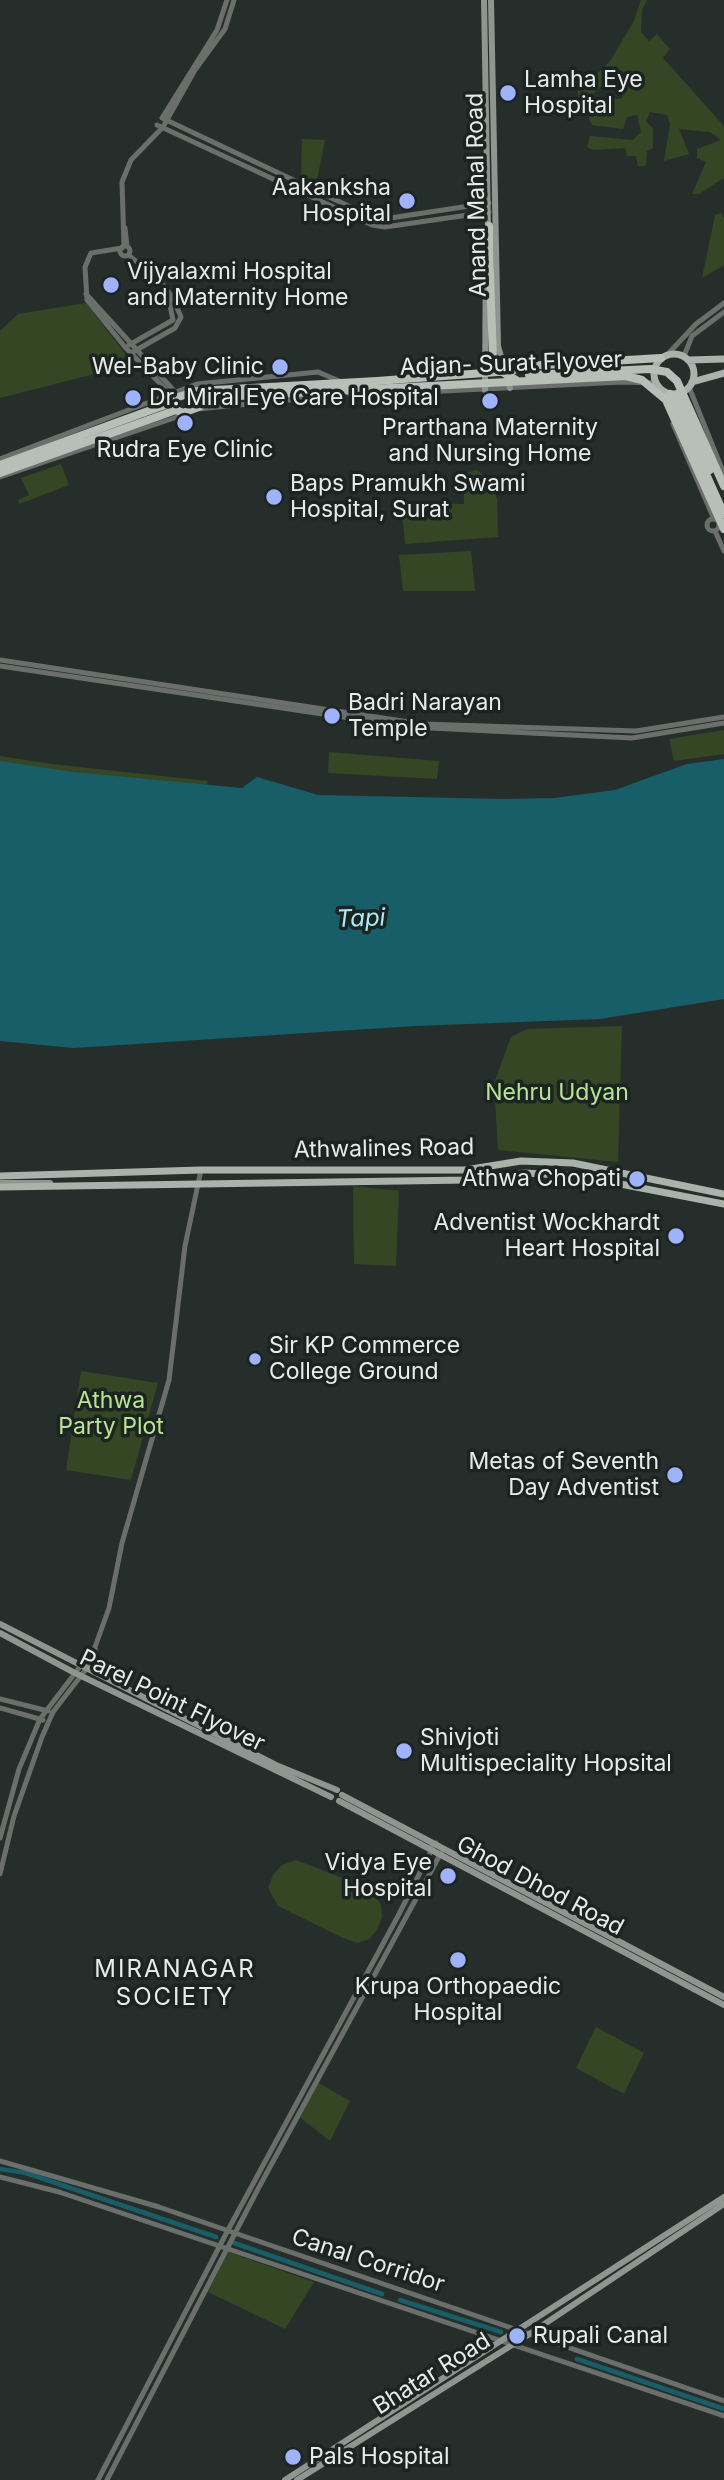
<!DOCTYPE html>
<html>
<head>
<meta charset="utf-8">
<style>
  body { margin:0 }
  canvas { display:block; background:#252e2b }
</style>
</head>
<body>
<canvas width="724" height="2480"></canvas>
<script>
const ctx = document.querySelector('canvas').getContext('2d');
ctx.lineJoin = 'round';
function fill(path, color) {
  ctx.fillStyle = color;
  ctx.fill(path, 'evenodd');
}
function toPath(rows) {
  const path = new Path2D();
  for (const r of rows) {
    if (r.length === 3) {
      path.moveTo(r[0] + r[2], r[1]);
      path.arc(r[0], r[1], r[2], 0, 2 * Math.PI);
      continue;
    }
    path.moveTo(r[0], r[1]);
    for (let i = 2; i < r.length; i += 2) path.lineTo(r[i], r[i + 1]);
  }
  return path;
}
function stroke(path, color, width, dash) {
  ctx.strokeStyle = color;
  ctx.lineWidth = width;
  ctx.lineCap = dash ? 'butt' : 'round';
  ctx.setLineDash(dash || []);
  ctx.stroke(path);
}
function drawText(font, color, halo, rows, align = 'center') {
  ctx.font = font + ' Inter,sans-serif';
  ctx.lineWidth = 7;
  ctx.setLineDash([]);
  ctx.textBaseline = 'middle';
  ctx.strokeStyle = halo;
  ctx.fillStyle = color;
  for (const [text, x, y, turn = 0] of rows) {
    ctx.save();
    ctx.translate(x, y);
    ctx.rotate((+turn || 0) * Math.PI / 180);
    ctx.textAlign = isNaN(turn) ? turn : align;
    if (halo) ctx.strokeText(text, 0, 0);
    ctx.fillText(text, 0, 0);
    ctx.restore();
  }
}
const green = toPath([
  [641,0,647,0,642,9,641,32,649,41,657,34,670,49,663,58,724,126,724,178,699,194,692,194,706,162,697,158,697,149,721,140,710,132,679,129,689,154,664,161,670,124,667,115,650,112,646,122,653,128,653,148,647,151,646,166,638,166,636,156,627,156,625,148,593,150,587,147,590,136,633,140,641,132,637,115,627,117,623,129,592,125,589,118,595,103,622,98,624,90,612,77,594,93,594,101,579,109,577,74,591,80,610,61,634,21],
  [302,139,325,140,316,185,301,178],
  [721,213,724,218,724,265,702,278,715,215],
  [86,303,133,364,0,398,0,331,18,314],
  [61,464,69,485,19,504,18,500,29,495,21,478],
  [477,470,490,481,497,499,498,537,405,544,401,502,464,504,463,474],
  [471,551,475,591,403,591,399,555],
  [724,730,724,754,674,761,669,739],
  [329,752,439,761,437,779,328,773],
  [0,756,52,764,208,781,205,792,0,768],
  [622,1026,618,1162,498,1150,494,1083,511,1037,527,1029],
  [353,1186,399,1191,396,1266,354,1264],
  [81,1371,158,1383,131,1480,66,1470],
  [296,1860,361,1885,373,1894,381,1904,382,1917,377,1930,369,1939,358,1943,343,1938,278,1906,268,1888,273,1875,282,1865],
  [596,2027,644,2053,624,2094,576,2068],
  [317,2082,350,2101,330,2141,298,2116],
  [228,2252,314,2282,285,2329,208,2292]
]);
const water = toPath([
  [724,759,724,999,600,1019,414,1026,74,1048,0,1041,0,761,73,772,242,788,257,777,318,795,504,799,555,798,615,790,687,764]
]);
const canal = toPath([
  [0,2169,26,2173,216,2237],
  [234,2243,382,2294],
  [400,2300,501,2332],
  [577,2359,724,2409]
]);
const tertiary = toPath([
  [162,118,374,218,384,219,489,203],
  [162,118,217,30,227,0],
  [157,125,372,225,385,227,489,212],
  [125,228,127,246],
  [124,246,122,182,131,160,163,127,195,70,225,29,234,0],
  [125,251,5],
  [122,248,91,253,85,267,87,300,125,347,172,396],
  [128,255,157,277,173,298,181,317,175,328,131,353],
  [86,294,176,393],
  [129,345,173,320,167,291],
  [667,355,696,324,724,303],
  [684,356,692,336,724,312],
  [689,387,724,474],
  [348,393,365,395,622,382,656,383],
  [198,409,319,397,322,393],
  [673,424,714,519],
  [0,459,197,384,318,372,344,383],
  [0,477,186,414],
  [713,525,6],
  [715,531,724,551],
  [0,660,422,724,636,731,724,717],
  [0,666,410,727,632,738,724,723],
  [95,1647,109,1608,122,1543,169,1380,185,1246,201,1170],
  [0,1699,48,1711],
  [0,1708,43,1720],
  [0,1838,19,1769,40,1719,95,1647,95,1653,87,1668,53,1712,42,1737,14,1816,0,1874],
  [0,2161,159,2207,724,2401],
  [0,2177,59,2192,724,2416],
  [98,2480,228,2230,398,1916,432,1849,432,1845,436,1843],
  [107,2480,258,2189,441,1853]
]);
const secondary = toPath([
  [484,0,488,229],
  [491,0,498,346,510,388],
  [485,390,486,243],
  [0,1183,50,1183],
  [0,1624,276,1765,337,1790],
  [0,1633,73,1672,331,1797],
  [342,1795,724,1997],
  [339,1801,724,2005],
  [285,2480,724,2197],
  [297,2480,528,2335,724,2204]
]);
const primary = toPath([
  [674,374,20],
  [688,360,724,359],
  [692,382,724,373],
  [0,1176,201,1170,465,1170,521,1161,573,1163,724,1194],
  [0,1187,468,1180,524,1173,579,1176,724,1204]
]);
const trunk = toPath([
  [489,226,489,247],
  [197,391,377,381,511,371,525,366,661,358],
  [197,391,203,399,201,406,183,413,176,410,175,398,197,391],
  [670,394,724,514],
  [677,394,710,470],
  [203,403,221,397,370,389],
  [0,465,173,402],
  [0,473,176,410]
]);
const trunkBridge = toPath([
  [489,247,493,358,499,370,516,380],
  [529,375,650,369,667,372,677,381,724,486],
  [370,389,626,376,642,380,666,400,724,529]
]);
const markers = [
  [508,93,9,"#9fb3fd"],
  [407,201,9,"#9fb3fd"],
  [111,285,9,"#9fb3fd"],
  [280,367,9,"#9fb3fd"],
  [133,398,9,"#9fb3fd"],
  [490,401,9,"#9fb3fd"],
  [185,423,9,"#9fb3fd"],
  [274,497,9,"#9fb3fd"],
  [332,716,9,"#9fb3fd"],
  [637,1179,9,"#9fb3fd"],
  [676,1236,9,"#9fb3fd"],
  [255,1359,7,"#9fb3fd"],
  [675,1475,9,"#9fb3fd"],
  [404,1751,9,"#9fb3fd"],
  [448,1876,9,"#9fb3fd"],
  [458,1960,9,"#9fb3fd"],
  [517,2336,9,"#9fb3fd"],
  [293,2457,9,"#9fb3fd"]
];
const poiNames = [
  ["Lamha Eye",524,80],
  ["Hospital",524,106],
  ["Aakanksha",391,188,"right"],
  ["Hospital",391,214,"right"],
  ["Vijyalaxmi Hospital",127,272],
  ["and Maternity Home",127,298],
  ["Wel-Baby Clinic",264,367,"right"],
  ["Dr. Miral Eye Care Hospital",149,398],
  ["Prarthana Maternity",490,428,"center"],
  ["and Nursing Home",490,454,"center"],
  ["Rudra Eye Clinic",185,450,"center"],
  ["Baps Pramukh Swami",290,484],
  ["Hospital, Surat",290,510],
  ["Badri Narayan",348,703],
  ["Temple",348,729],
  ["Athwa Chopati",621,1179,"right"],
  ["Adventist Wockhardt",660,1223,"right"],
  ["Heart Hospital",660,1249,"right"],
  ["Sir KP Commerce",269,1346],
  ["College Ground",269,1372],
  ["Metas of Seventh",659,1462,"right"],
  ["Day Adventist",659,1488,"right"],
  ["Shivjoti",420,1738],
  ["Multispeciality Hopsital",420,1764],
  ["Vidya Eye",432,1863,"right"],
  ["Hospital",432,1889,"right"],
  ["Krupa Orthopaedic",458,1987,"center"],
  ["Hospital",458,2013,"center"],
  ["Rupali Canal",533,2336],
  ["Pals Hospital",309,2457]
];
const streetNames = [
  ["Anand Mahal Road",477,195,-91],
  ["Adjan- Surat Flyover",511,364,-2],
  ["Athwalines Road",384,1149,-1],
  ["Parel Point Flyover",172,1701,26],
  ["Ghod Dhod Road",540,1886,28],
  ["Canal Corridor",368,2261,18],
  ["Bhatar Road",432,2374,-32]
];
const parkNames = [
  ["Nehru Udyan",557,1093],
  ["Athwa",111,1401],
  ["Party Plot",111,1427]
];
const waterNames = [
  ["Tapi",361,919,-2]
];
const neighbourhoodNames = [
  ["MIRANAGAR",175,1970],
  ["SOCIETY",175,1998]
];
fill(green, '#344624');
fill(water, '#185e69');
stroke(canal, '#185e69', 4.5);
stroke(tertiary, '#6b6f6c', 5);
stroke(secondary, '#8f9590', 6);
stroke(primary, '#aab2ac', 7);
stroke(trunk, '#b7bfb8', 8);
stroke(trunkBridge, '#b7bfb8', 8);
for (const [x, y, r, color] of markers) {
  const dot = new Path2D();
  dot.arc(x, y, r, 0, 2 * Math.PI);
  ctx.fillStyle = color;
  ctx.fill(dot);
  stroke(dot, '#1b2421', 2.5);
}
drawText('23px', '#e6ecea', '#1b2421', poiNames, 'left');
drawText('23px', '#e6ecea', '#1b2421', streetNames);
drawText('23px', '#b9e494', '#1b2421', parkNames);
drawText('italic 24px', '#a8ebf8', '#1b2421', waterNames);
ctx.letterSpacing = '2px';
drawText('24px', '#e6ecea', '#1b2421', neighbourhoodNames);
ctx.letterSpacing = '0px';
</script>
</body>
</html>
